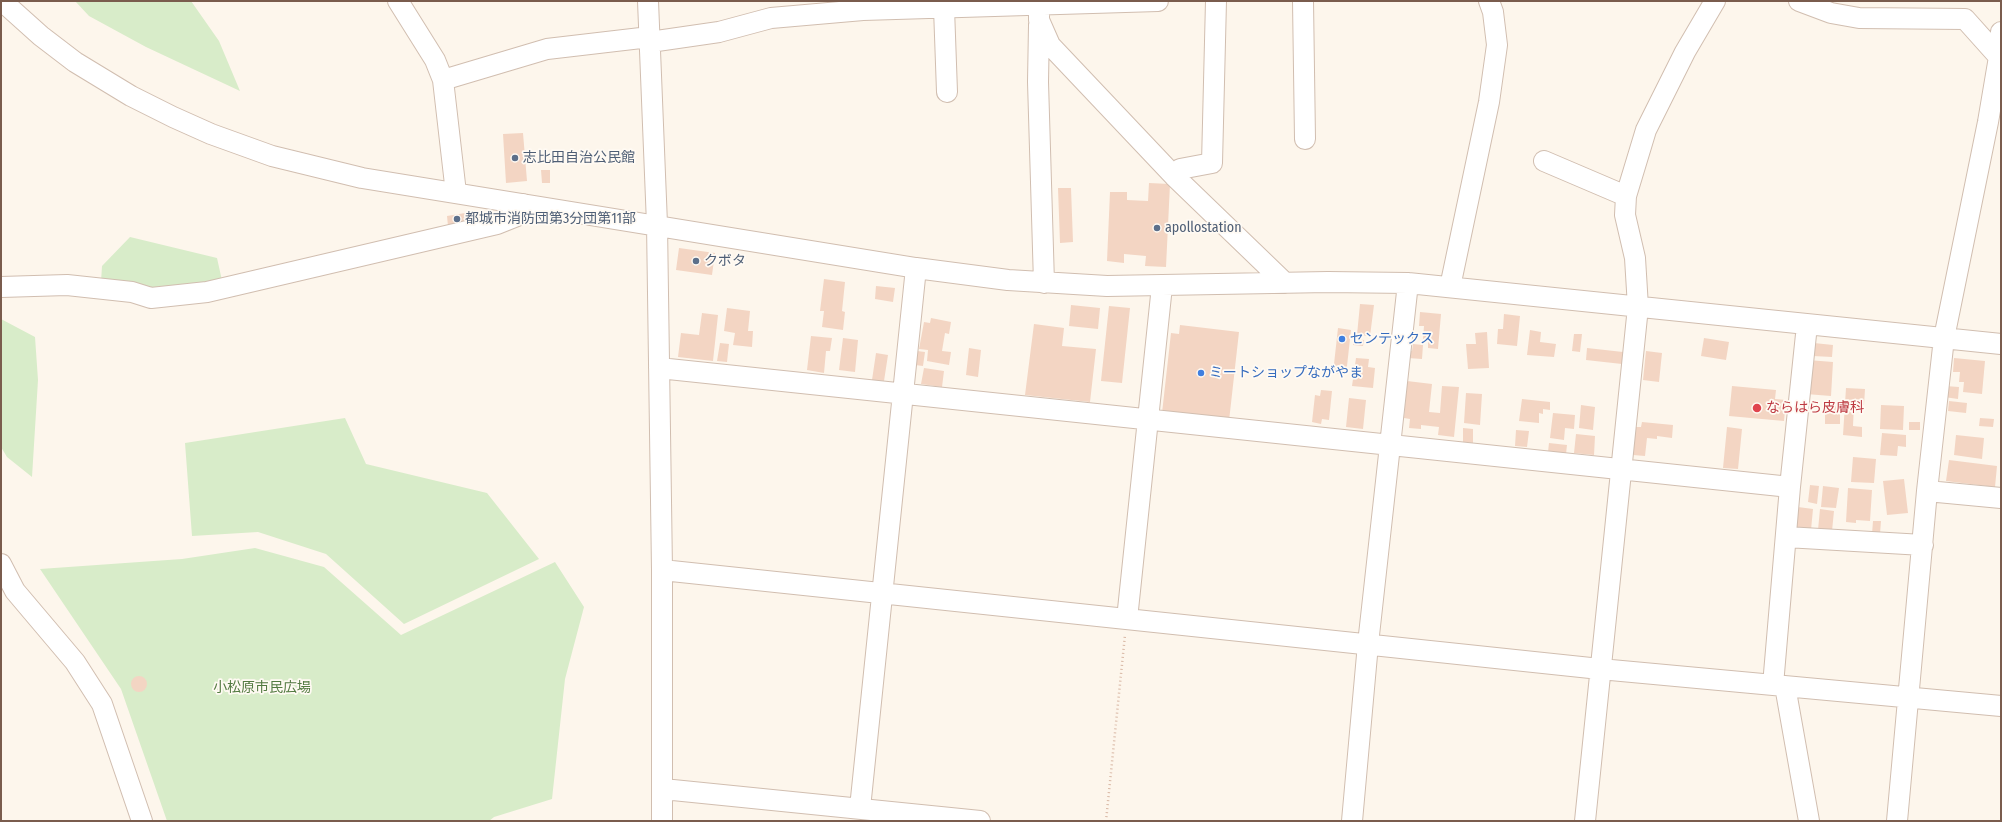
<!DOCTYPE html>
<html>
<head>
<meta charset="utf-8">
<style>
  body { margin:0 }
  #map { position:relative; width:2002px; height:822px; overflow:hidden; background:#fdf6ec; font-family:"Fira Sans Condensed",sans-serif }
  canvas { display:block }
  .frame { position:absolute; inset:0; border:2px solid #7a5c4d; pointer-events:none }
</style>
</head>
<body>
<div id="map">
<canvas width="2002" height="822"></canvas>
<div class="frame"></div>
</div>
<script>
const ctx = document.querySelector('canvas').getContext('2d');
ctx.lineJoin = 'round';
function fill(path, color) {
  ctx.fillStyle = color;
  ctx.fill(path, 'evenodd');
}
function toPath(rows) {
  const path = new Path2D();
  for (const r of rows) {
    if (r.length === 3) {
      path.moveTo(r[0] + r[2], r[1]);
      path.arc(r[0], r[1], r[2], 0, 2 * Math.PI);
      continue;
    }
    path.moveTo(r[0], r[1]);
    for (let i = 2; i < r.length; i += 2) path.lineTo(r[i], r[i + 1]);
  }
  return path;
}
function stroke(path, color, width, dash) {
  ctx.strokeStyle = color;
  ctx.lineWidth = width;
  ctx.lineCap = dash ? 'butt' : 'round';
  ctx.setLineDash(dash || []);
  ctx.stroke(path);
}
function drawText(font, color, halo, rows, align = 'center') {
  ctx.font = font + ' "Fira Sans Condensed","Noto Sans JP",sans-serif';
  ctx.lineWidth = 3.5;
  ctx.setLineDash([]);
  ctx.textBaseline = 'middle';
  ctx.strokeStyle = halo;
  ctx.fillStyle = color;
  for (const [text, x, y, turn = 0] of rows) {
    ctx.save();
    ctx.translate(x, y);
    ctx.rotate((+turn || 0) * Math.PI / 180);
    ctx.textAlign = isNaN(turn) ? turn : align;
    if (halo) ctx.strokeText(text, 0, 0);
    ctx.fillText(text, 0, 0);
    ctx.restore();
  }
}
const green = toPath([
  [75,1,191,1,219,41,240,91,146,47,89,16],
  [130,237,217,258,223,285,158,292,101,282,102,266],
  [1,319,35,337,38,380,32,477,7,457,1,447],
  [345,418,366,464,487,493,539,559,404,624,326,554,258,532,192,536,185,443],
  [255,548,324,567,401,635,555,562,584,607,565,679,552,799,494,817,489,821,167,821,121,689,40,569,182,559]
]);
const building = toPath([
  [523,133,527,181,506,183,503,134],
  [541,170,550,170,550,183,542,183],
  [1149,183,1170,184,1166,267,1145,266,1146,256,1124,254,1124,263,1107,261,1110,192,1127,192,1127,200,1148,201],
  [1058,188,1071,188,1073,242,1060,243],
  [465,213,466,223,448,226,447,216],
  [679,248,715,253,712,275,676,270],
  [824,279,845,282,842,311,845,312,843,330,822,327,824,311,820,311],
  [876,286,895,288,893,302,875,299],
  [1360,304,1374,305,1370,336,1357,335],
  [1071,305,1100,308,1098,329,1069,326],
  [1109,306,1130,308,1122,383,1101,381],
  [727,308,750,311,748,331,753,331,752,347,733,345,735,333,724,331],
  [1420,312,1441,314,1438,349,1428,348,1428,339,1423,339,1424,326,1419,326],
  [702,313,718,315,713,361,678,357,681,333,699,335],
  [1504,314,1520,316,1517,346,1497,344,1498,329,1503,329],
  [931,318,951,322,949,334,945,333,942,351,951,352,949,365,927,361,928,350,919,349,924,322,930,323],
  [1034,324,1064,328,1062,346,1096,349,1090,402,1025,395],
  [1180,325,1239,332,1229,421,1162,413,1171,333,1179,334],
  [1338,328,1351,330,1346,375,1333,373],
  [1530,330,1541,332,1540,342,1556,344,1554,357,1527,355],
  [1487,332,1489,368,1468,369,1466,344,1476,344,1475,333],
  [1574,334,1582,334,1580,352,1572,351],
  [811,336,832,338,830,351,826,351,824,373,807,370],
  [843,338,858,340,855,372,839,370],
  [1704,338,1729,342,1726,360,1701,356],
  [1353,339,1364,340,1363,346,1353,345],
  [720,343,729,344,727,362,717,361],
  [1814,343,1833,345,1832,357,1813,356],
  [1413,344,1423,345,1422,359,1408,358,1409,350,1412,351],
  [969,348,981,350,978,377,966,375],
  [1587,348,1623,352,1622,364,1586,360],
  [917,351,925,352,923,366,915,365],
  [1646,351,1662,353,1659,382,1643,380],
  [876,353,888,355,884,381,872,380],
  [1356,358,1369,359,1368,367,1375,368,1373,388,1352,386],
  [1954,358,1985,361,1982,394,1963,392,1964,382,1959,382,1960,372,1953,372],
  [1808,360,1833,362,1831,396,1806,394],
  [924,368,944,371,942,387,921,384],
  [1407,381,1432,384,1429,412,1440,413,1442,386,1459,387,1454,437,1438,435,1439,427,1421,425,1421,429,1409,428,1410,419,1404,418],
  [1732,386,1776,390,1775,399,1786,400,1784,421,1729,416],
  [1945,386,1959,387,1958,399,1944,397],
  [1846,388,1865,389,1864,405,1854,404,1853,426,1862,427,1862,437,1843,435],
  [1321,390,1332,391,1329,420,1322,419,1321,424,1312,422,1315,395,1320,396],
  [1466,393,1482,394,1480,425,1464,423],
  [1349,398,1366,400,1363,429,1346,427],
  [1522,399,1550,402,1550,410,1543,409,1543,414,1539,413,1539,423,1519,421],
  [1949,401,1967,403,1966,413,1948,411],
  [1581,405,1595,407,1593,430,1579,428],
  [1825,405,1840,406,1840,424,1825,424],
  [1881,405,1904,406,1903,430,1880,429],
  [1553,413,1575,415,1574,429,1565,428,1564,440,1550,438],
  [1980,418,1994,419,1993,427,1979,426],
  [1642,422,1673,425,1672,438,1657,436,1657,439,1647,438,1645,456,1633,455,1635,427,1641,427],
  [1909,422,1920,422,1920,430,1909,430],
  [1727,427,1742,429,1738,469,1723,468],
  [1463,428,1473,429,1473,443,1463,442],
  [1516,430,1529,431,1527,447,1515,446],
  [1882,433,1906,435,1906,447,1898,446,1897,456,1880,455],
  [1576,434,1595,436,1594,455,1574,453],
  [1956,435,1984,438,1982,459,1954,455],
  [1549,443,1567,445,1566,454,1548,452],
  [1853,457,1876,459,1874,483,1851,482],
  [1949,460,1997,466,1995,487,1946,481],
  [1904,479,1908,513,1887,515,1883,481],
  [1810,485,1819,486,1817,504,1808,502],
  [1823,486,1839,488,1836,508,1821,507],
  [1848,488,1872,490,1870,521,1856,520,1856,523,1846,522],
  [1798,507,1813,509,1811,530,1796,528],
  [1820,509,1834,511,1832,531,1818,530],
  [1873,521,1881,521,1880,534,1872,534],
  [139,684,8]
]);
const path = toPath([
  [1106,821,1125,635]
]);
const minor = toPath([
  [2,1,41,36,75,62,131,96,173,117,211,134,272,156,362,178,916,268,1008,280,1107,286,1328,282,1408,283,2001,344],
  [398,1,435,60,443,80,456,193],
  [648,1,657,224,662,570,662,821],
  [1303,1,1305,139],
  [1799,1,1831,13,1859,18,1965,19,1999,57],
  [1039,4,1039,20,1050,45,1174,176,1285,283],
  [944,8,947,92],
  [1039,25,1038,82,1044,283],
  [443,80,547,49,641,38,650,42,719,32,771,18,863,10,1158,1],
  [1544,161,1626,196],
  [1174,176,1180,169,1212,163,1216,1],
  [1,287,67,285,132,292,151,298,207,292,497,224,517,216,523,204],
  [1450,287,1489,102,1497,45,1493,12,1489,1],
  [659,368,1790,487],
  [1927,491,2001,498],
  [1786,537,1923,545],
  [1,564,15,591,75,662,102,704,142,821],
  [662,570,1600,669,2001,706],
  [1127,619,1162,286],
  [1773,685,1790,487,1807,325],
  [1785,686,1809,821],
  [663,789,980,821],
  [860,808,916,268],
  [1352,821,1368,644,1408,283],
  [1585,821,1638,307,1635,258,1625,215,1626,196,1646,130,1685,52,1715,1],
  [1897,821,1927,491,1944,338,1988,122,1999,57,2001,32]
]);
const markers = [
  [515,158,4,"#5c6f8a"],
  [457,219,4,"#5c6f8a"],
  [1157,228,4,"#5c6f8a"],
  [696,261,4,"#5c6f8a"],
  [1342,339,4,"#3f7fe0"],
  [1201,373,4,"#3f7fe0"],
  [1757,408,5,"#e0444e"]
];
const serviceNames = [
  ["志比田自治公民館",523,158],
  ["都城市消防団第3分団第11部",465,219],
  ["apollostation",1165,228],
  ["クボタ",704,261]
];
const shopNames = [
  ["センテックス",1350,339],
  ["ミートショップながやま",1209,373]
];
const healthNames = [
  ["ならはら皮膚科",1766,408]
];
const parkNames = [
  ["小松原市民広場",262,688]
];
fill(green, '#d8ecc9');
fill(building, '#f3d5c3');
stroke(minor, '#d1beb0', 22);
stroke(path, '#d9b8a5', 2.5, [1, 3]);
stroke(minor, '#fff', 20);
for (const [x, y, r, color] of markers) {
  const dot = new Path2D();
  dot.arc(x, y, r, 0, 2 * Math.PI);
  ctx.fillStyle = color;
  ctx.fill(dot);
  stroke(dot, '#fffaf3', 1.5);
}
drawText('14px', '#4e5e75', '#fffaf3', serviceNames, 'left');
drawText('14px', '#366cbe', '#fffaf3', shopNames, 'left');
drawText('14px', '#be3a42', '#fffaf3', healthNames, 'left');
drawText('14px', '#537a41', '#fffaf3', parkNames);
</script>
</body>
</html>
